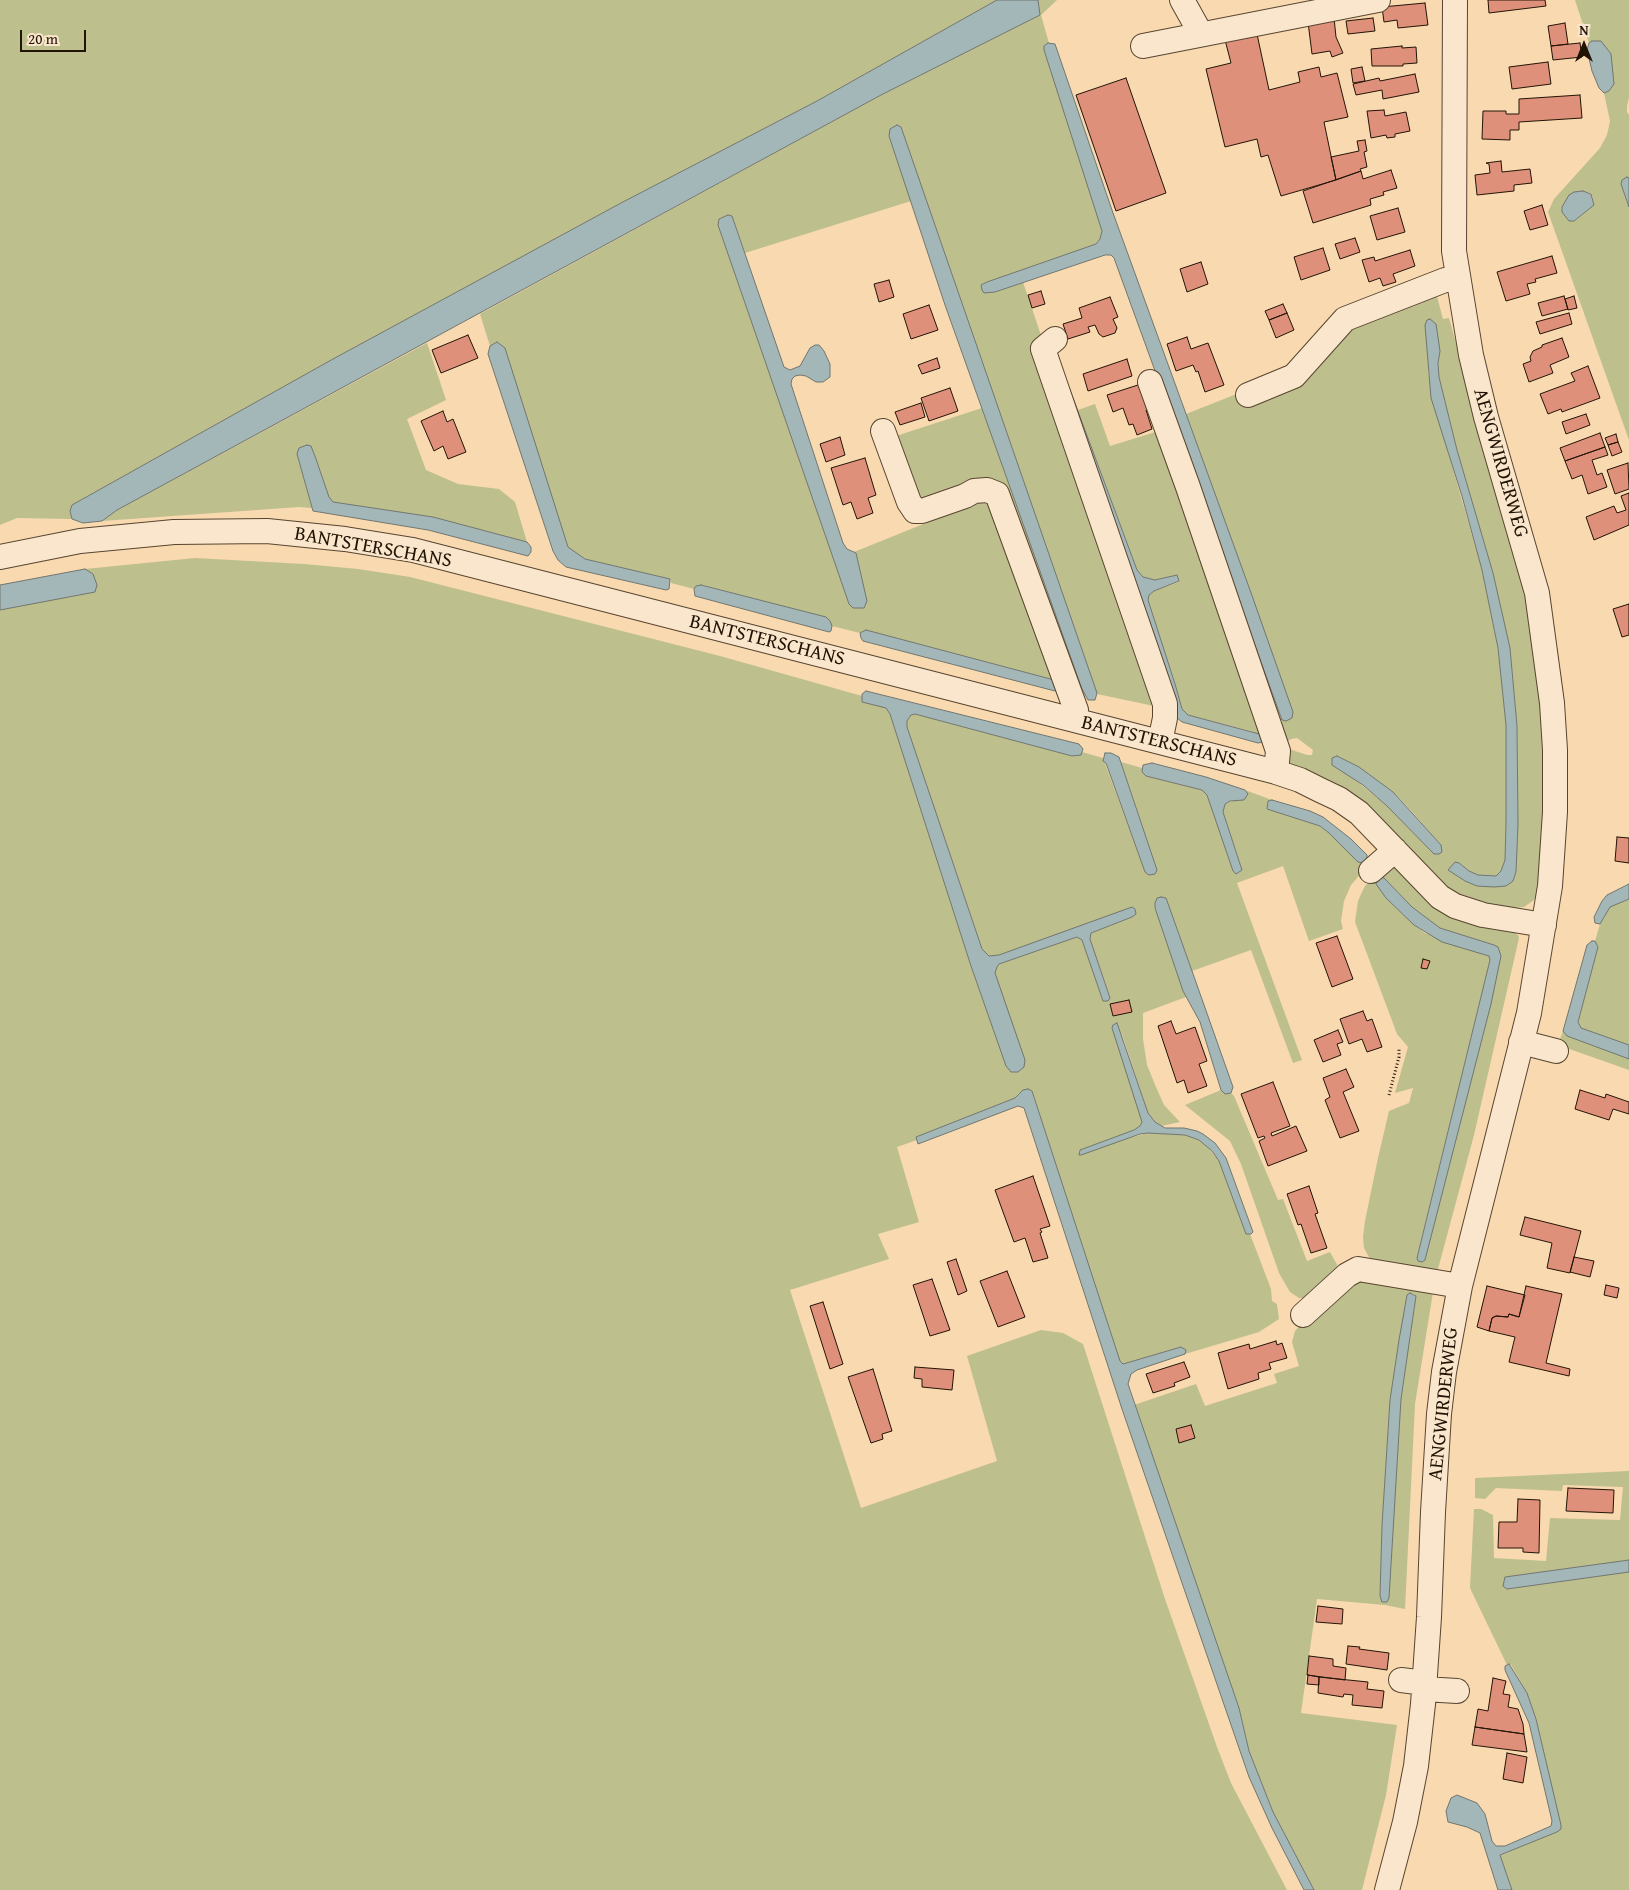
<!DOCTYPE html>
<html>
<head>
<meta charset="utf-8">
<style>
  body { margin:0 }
  #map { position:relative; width:1629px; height:1890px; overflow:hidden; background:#f8d9b0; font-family:"Gentium Book Plus",serif }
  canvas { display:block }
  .north { position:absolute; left:1559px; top:20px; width:50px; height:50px; -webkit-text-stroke:4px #fae6cc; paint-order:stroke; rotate:0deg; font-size:14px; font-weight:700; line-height:20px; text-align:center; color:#221405 }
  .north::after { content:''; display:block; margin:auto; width:18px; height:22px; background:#221405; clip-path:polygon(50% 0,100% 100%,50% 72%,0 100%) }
  .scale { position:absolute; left:20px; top:30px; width:66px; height:22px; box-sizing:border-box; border:2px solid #221405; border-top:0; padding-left:6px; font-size:15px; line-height:18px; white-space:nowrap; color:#221405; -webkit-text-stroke:4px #fae6cc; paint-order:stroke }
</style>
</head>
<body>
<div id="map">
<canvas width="1629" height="1890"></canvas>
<div class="north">N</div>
<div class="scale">20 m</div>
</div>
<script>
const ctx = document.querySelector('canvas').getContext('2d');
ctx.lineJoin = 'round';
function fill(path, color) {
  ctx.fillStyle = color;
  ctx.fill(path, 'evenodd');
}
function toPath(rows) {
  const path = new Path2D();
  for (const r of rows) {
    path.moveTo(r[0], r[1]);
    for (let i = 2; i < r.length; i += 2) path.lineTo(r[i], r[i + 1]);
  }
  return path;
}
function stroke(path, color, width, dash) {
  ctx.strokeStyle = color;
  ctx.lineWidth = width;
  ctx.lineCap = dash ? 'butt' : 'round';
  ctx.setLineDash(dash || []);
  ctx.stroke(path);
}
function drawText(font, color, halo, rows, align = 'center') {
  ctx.font = font + ' "Gentium Book Plus",serif';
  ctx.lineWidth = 4;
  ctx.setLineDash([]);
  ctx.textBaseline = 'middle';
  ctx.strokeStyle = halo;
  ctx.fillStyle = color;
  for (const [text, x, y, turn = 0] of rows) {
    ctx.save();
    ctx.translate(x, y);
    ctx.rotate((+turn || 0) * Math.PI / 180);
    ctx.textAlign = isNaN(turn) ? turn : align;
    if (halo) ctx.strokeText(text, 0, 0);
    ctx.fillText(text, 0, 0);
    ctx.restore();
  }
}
const green = toPath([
  [0,0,997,0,817,101,621,203,333,359,72,505,70,511,72,519,17,518,0,525],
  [1038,0,1057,0,1041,15,1102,231,1100,239,1096,244,987,282,981,285,982,290,995,292,1023,282,1051,365,1154,706,1097,694,901,127,889,136,911,201,745,253,732,216,728,215,719,219,718,225,849,604,857,562,856,553,854,552,988,498,1058,681,866,630,860,633,832,626,830,621,825,617,702,585,696,586,694,589,671,583,670,579,585,559,574,553,568,547,497,342,490,346,480,314,881,95,1040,15],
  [1575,0,1629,0,1629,97,1627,106,1627,112,1629,115,1629,178,1627,177,1621,184,1629,208,1629,440,1548,212,1554,199,1600,148,1607,135,1610,121,1604,93,1609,91,1592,41,1589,43],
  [1583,191,1591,193,1593,198,1588,210,1574,221,1562,207,1565,202],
  [1436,293,1443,319,1449,318,1515,556,1529,610,1542,704,1545,797,1541,875,1537,895,1534,900,1524,907,1513,908,1491,906,1457,897,1288,768,1281,744,1282,720,1286,721,1250,590,1186,414,1310,365,1338,335],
  [1428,349,1440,351,1438,363,1439,377,1457,450,1493,573,1510,648,1517,726,1518,824,1516,872,1513,881,1506,886,1477,886,1465,881,1448,870,1459,863,1469,871,1478,875,1496,876,1501,871,1505,860,1506,823,1506,725,1498,648,1492,619,1482,570,1447,448,1428,372],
  [1297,738,1313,750,1312,755,1307,755,1289,749,1287,742,1291,739],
  [1337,756,1359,767,1393,792,1407,806,1441,845,1434,854,1387,806,1353,778],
  [427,343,446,400,407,419,426,470,458,484,499,489,515,502,527,542,433,517,333,502,329,497,316,459,297,454,312,508,299,507,102,521,117,510],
  [1095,404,1110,446,1159,431,1266,737,1250,731,1188,715,1182,709,1175,684,1148,600,1149,595,1154,591,1179,582,1177,575,1155,580,1143,577,1137,570,1078,410],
  [982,408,1082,689,1083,691,1075,690,1005,497,923,503,915,498,893,437],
  [195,558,304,564,358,569,410,577,720,656,862,696,863,702,886,708,890,714,971,966,1006,1066,995,973,997,967,999,964,1077,937,1082,940,1103,1001,1110,997,1090,939,1091,933,1132,917,1136,913,1135,909,999,955,989,957,982,949,907,727,907,721,911,715,915,714,1072,756,1080,755,1082,752,1103,758,1145,872,1149,875,1157,870,1121,762,1142,768,1142,772,1146,776,1202,790,1207,795,1233,871,1236,874,1242,869,1223,812,1225,804,1248,794,1245,790,1272,800,1268,801,1267,809,1320,826,1369,864,1351,885,1344,901,1341,921,1343,929,1309,941,1283,866,1237,883,1302,1060,1293,1063,1251,950,1192,971,1166,898,1155,903,1155,908,1186,997,1143,1013,1143,1039,1147,1065,1156,1087,1164,1105,1180,1122,1161,1126,1155,1122,1148,1113,1121,1031,1142,1122,1140,1126,1134,1130,1080,1150,1078,1152,1148,1133,1185,1135,1199,1140,1206,1145,1219,1161,1246,1234,1250,1234,1271,1289,1272,1301,1277,1304,1279,1319,1259,1332,1185,1354,1185,1350,1181,1347,1123,1364,1120,1362,1032,1091,1028,1089,1018,1094,1015,1098,916,1137,917,1140,897,1147,919,1222,878,1234,889,1259,790,1290,861,1508,997,1461,967,1356,1041,1330,1063,1333,1083,1344,1165,1599,1217,1747,1231,1783,1287,1890,0,1890,0,610,94,592,93,574,85,569],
  [1384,867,1396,867,1511,931,1518,935,1519,938,1474,1135,1438,1269,1431,1274,1378,1266,1370,1259,1364,1248,1363,1237,1365,1221,1378,1158,1389,1111,1409,1103,1413,1088,1395,1093,1408,1047,1397,1034,1355,922,1358,901,1362,892,1365,886],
  [1384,878,1412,907,1440,928,1494,945,1422,1262,1418,1261,1417,1257,1490,960,1489,956,1425,933,1414,925,1386,898],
  [1629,899,1629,1045,1581,1028,1578,1022,1598,947,1595,941,1600,924,1610,907],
  [1563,1031,1567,1036,1629,1059,1629,1070,1558,1045],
  [1221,1090,1225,1094,1231,1093,1234,1096,1278,1200,1283,1199,1307,1261,1330,1252,1340,1270,1311,1298,1299,1298,1290,1292,1279,1273,1241,1164,1230,1141,1185,1105],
  [1361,1275,1433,1292,1415,1404,1405,1609,1385,1605,1317,1599,1301,1713,1397,1725,1386,1795,1362,1890,1314,1890,1273,1812,1249,1751,1239,1708,1134,1405,1196,1384,1205,1406,1277,1383,1274,1374,1299,1366,1292,1342,1295,1331,1306,1319],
  [1413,1293,1416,1296,1401,1399,1388,1601,1380,1596,1382,1525,1390,1400,1399,1340],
  [1629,1471,1629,1560,1505,1577,1507,1589,1629,1572,1629,1890,1512,1890,1500,1855,1556,1832,1547,1768,1536,1719,1527,1693,1511,1665,1509,1664,1507,1665,1470,1588,1474,1509,1481,1509,1493,1515,1494,1558,1546,1561,1550,1518,1620,1520,1623,1487,1563,1485,1562,1491,1496,1488,1485,1499,1475,1498,1475,1478]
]);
const water = toPath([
  [997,0,1038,0,1040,15,881,95,117,510,102,521,83,523,72,519,70,511,72,505,333,359,621,203,817,101,997,0],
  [1592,41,1601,41,1611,54,1614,84,1609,91,1604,93,1599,88,1592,71,1587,50,1589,43,1592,41],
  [1048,43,1055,44,1113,213,1250,590,1293,712,1292,718,1286,721,1282,720,1114,258,1111,255,1105,255,995,292,984,293,982,290,981,285,987,282,1096,244,1100,239,1102,231,1044,50,1044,46,1048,43],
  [897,125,901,127,1097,693,1095,700,1088,700,1082,689,945,305,889,136,890,129,897,125],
  [1627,177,1629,178,1629,207,1621,184,1622,180,1627,177],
  [1583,191,1591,194,1594,205,1574,221,1569,221,1562,212,1562,207,1569,195,1574,192,1583,191],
  [728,215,732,216,784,367,790,370,800,366,810,348,815,345,819,345,824,351,830,364,830,377,823,382,816,382,806,376,800,375,795,376,792,379,791,384,843,543,847,549,856,553,867,601,864,608,853,608,849,604,718,225,719,219,728,215],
  [1430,319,1436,324,1440,351,1438,363,1439,377,1457,450,1493,573,1510,648,1517,726,1518,824,1516,872,1513,881,1506,886,1494,887,1477,886,1465,881,1448,870,1455,862,1459,863,1469,871,1478,875,1496,876,1501,871,1505,860,1506,823,1506,725,1498,648,1482,570,1462,496,1431,398,1425,325,1427,320,1430,319],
  [497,342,505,348,568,547,585,559,670,579,669,589,666,590,566,567,558,560,553,551,488,354,490,346,497,342],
  [1064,385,1069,387,1137,570,1143,577,1155,580,1177,575,1179,581,1154,591,1149,595,1148,600,1175,684,1182,709,1188,715,1263,735,1263,742,1258,743,1182,722,1176,717,1064,385],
  [307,445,311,446,316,459,329,497,333,502,433,517,527,542,531,547,531,552,528,556,428,530,313,511,297,454,299,448,307,445],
  [85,569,93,574,97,585,95,592,0,610,0,585,85,569],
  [701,585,826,617,830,621,832,626,831,631,829,632,695,596,694,589,696,586,701,585],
  [866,630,1058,681,1058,689,1055,691,863,641,861,638,860,633,866,630],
  [866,691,1079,744,1083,749,1081,755,1072,756,915,714,911,715,907,721,907,727,982,949,989,956,999,955,1132,907,1135,909,1136,914,1132,917,1091,933,1090,939,1110,998,1108,1001,1103,1001,1082,940,1077,937,999,964,997,967,995,973,1025,1060,1024,1067,1018,1072,1011,1072,1006,1066,971,966,890,714,886,708,862,702,862,694,866,691],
  [1105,753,1111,753,1119,757,1157,870,1155,874,1149,875,1145,872,1106,763,1103,761,1105,753],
  [1337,756,1359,767,1393,792,1441,845,1442,852,1439,854,1434,854,1387,806,1363,785,1332,765,1332,758,1337,756],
  [1152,763,1206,777,1245,790,1248,794,1244,800,1230,801,1225,804,1223,812,1242,870,1236,874,1233,871,1207,795,1202,790,1146,776,1142,772,1143,765,1152,763],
  [1272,800,1310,811,1323,817,1351,839,1367,855,1367,860,1363,863,1358,862,1329,833,1320,826,1267,809,1268,801,1272,800],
  [1380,877,1384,878,1412,907,1440,928,1494,945,1498,947,1501,956,1491,1004,1425,1260,1422,1262,1418,1261,1417,1258,1490,960,1489,956,1442,942,1414,925,1386,898,1376,884,1377,879,1380,877],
  [1629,884,1629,899,1610,907,1600,924,1595,923,1594,917,1602,901,1607,895,1629,884],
  [1161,897,1166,898,1192,971,1233,1087,1231,1093,1225,1094,1221,1090,1200,1022,1183,991,1155,908,1155,903,1157,898,1161,897],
  [1592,941,1595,941,1598,947,1578,1022,1581,1028,1629,1045,1629,1059,1567,1036,1563,1031,1587,945,1592,941],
  [1117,1023,1148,1113,1155,1122,1165,1128,1184,1128,1197,1131,1203,1134,1215,1143,1226,1158,1234,1180,1253,1232,1251,1234,1246,1234,1219,1161,1212,1151,1199,1140,1185,1135,1148,1133,1140,1134,1081,1155,1079,1155,1080,1150,1134,1130,1140,1126,1142,1122,1112,1028,1113,1025,1117,1023],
  [1028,1089,1032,1091,1120,1361,1123,1364,1181,1347,1186,1350,1185,1354,1137,1370,1131,1374,1128,1384,1239,1708,1249,1751,1273,1812,1314,1890,1304,1890,1272,1828,1249,1777,1122,1409,1024,1108,1018,1106,918,1144,916,1137,1015,1098,1023,1090,1028,1089],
  [1410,1293,1416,1296,1401,1399,1389,1598,1387,1602,1382,1602,1380,1596,1382,1525,1390,1400,1399,1340,1407,1295,1410,1293],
  [1629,1560,1629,1572,1507,1589,1503,1586,1505,1577,1629,1560],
  [1509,1664,1527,1693,1536,1719,1561,1825,1561,1829,1557,1832,1500,1855,1512,1890,1498,1890,1480,1833,1467,1827,1448,1822,1446,1811,1451,1798,1457,1795,1477,1803,1485,1814,1492,1841,1496,1846,1505,1846,1551,1826,1552,1821,1529,1723,1505,1670,1505,1666,1509,1664]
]);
const building = toPath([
  [1488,0,1545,0,1546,6,1489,13,1488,0],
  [1425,3,1428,25,1398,28,1397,20,1384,22,1382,7,1425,3],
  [1334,18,1336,37,1343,53,1332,57,1330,51,1312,54,1308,22,1334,18],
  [1373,18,1375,31,1348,34,1346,21,1373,18],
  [1565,23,1568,44,1551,46,1548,26,1565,23],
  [1257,34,1269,90,1300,82,1298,72,1319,67,1321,77,1337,73,1348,117,1324,122,1336,180,1281,196,1268,155,1261,157,1257,139,1225,147,1206,69,1231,63,1224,36,1257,34],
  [1580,43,1582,57,1553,60,1551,46,1580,43],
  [1402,46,1402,48,1416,47,1417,63,1403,64,1403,66,1372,66,1371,49,1402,46],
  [1548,62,1551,84,1512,89,1509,67,1548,62],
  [1362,67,1365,81,1353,83,1351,69,1362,67],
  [1415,74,1419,92,1383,99,1382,90,1356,95,1353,84,1379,78,1380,81,1415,74],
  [1126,78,1166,193,1116,211,1076,95,1126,78],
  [1580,95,1582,118,1519,122,1519,130,1510,130,1510,140,1482,139,1483,111,1506,111,1506,114,1519,114,1519,99,1580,95],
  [1384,110,1385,116,1406,112,1410,131,1395,134,1395,137,1387,138,1386,135,1371,138,1367,111,1384,110],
  [1365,140,1367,151,1364,152,1367,167,1360,169,1361,171,1336,180,1331,157,1359,151,1357,141,1365,140],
  [1501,161,1502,172,1530,169,1532,183,1514,185,1514,191,1477,195,1475,175,1490,173,1489,164,1486,163,1501,161],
  [1391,170,1397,188,1383,192,1384,195,1370,199,1371,205,1313,223,1303,191,1361,171,1363,179,1391,170],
  [1542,205,1548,225,1530,230,1524,211,1542,205],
  [1398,208,1405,232,1377,240,1370,216,1398,208],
  [1355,238,1360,252,1340,259,1335,244,1355,238],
  [1323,248,1330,270,1301,280,1294,257,1323,248],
  [1410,250,1415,266,1393,274,1396,282,1383,286,1380,278,1369,282,1362,260,1374,257,1375,261,1410,250],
  [1552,256,1557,273,1535,279,1536,282,1527,284,1530,294,1506,301,1497,272,1552,256],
  [1201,262,1208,284,1187,292,1180,269,1201,262],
  [889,280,894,297,879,302,874,284,889,280],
  [1041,291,1045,304,1032,308,1028,295,1041,291],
  [1564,296,1568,309,1542,316,1538,303,1564,296],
  [1574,296,1577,308,1568,310,1565,299,1574,296],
  [1110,297,1118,317,1113,319,1117,328,1115,333,1103,337,1099,334,1095,325,1088,327,1090,332,1068,339,1063,324,1082,318,1079,308,1110,297],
  [1283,304,1287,313,1269,320,1265,311,1283,304],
  [929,305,938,330,911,339,903,314,929,305],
  [1287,313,1294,330,1276,338,1269,320,1287,313],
  [1569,313,1572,324,1540,334,1536,322,1569,313],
  [468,335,478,358,441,373,432,350,468,335],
  [1187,337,1191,349,1208,343,1224,385,1205,392,1198,371,1196,372,1193,365,1176,371,1167,344,1187,337],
  [1562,338,1569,357,1550,365,1553,373,1529,382,1523,364,1531,361,1530,357,1533,351,1542,347,1542,345,1562,338],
  [937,358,940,368,922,374,918,365,937,358],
  [1127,359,1132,376,1088,391,1083,374,1127,359],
  [1588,366,1600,398,1562,412,1561,409,1548,414,1540,394,1575,381,1571,373,1588,366],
  [1141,384,1150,409,1146,410,1152,429,1137,435,1133,424,1129,425,1123,408,1113,412,1107,395,1141,384],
  [950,388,958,411,929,421,921,398,950,388],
  [921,403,925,417,900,425,895,412,921,403],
  [443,411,447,422,453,419,466,452,448,459,443,446,434,451,421,421,443,411],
  [1586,414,1590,425,1566,434,1562,422,1586,414],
  [1600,433,1605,447,1565,461,1560,448,1600,433],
  [1616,434,1618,442,1608,445,1605,438,1616,434],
  [840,437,845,455,826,462,820,444,840,437],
  [1618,442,1622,452,1612,456,1608,445,1618,442],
  [1605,447,1608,455,1592,460,1597,475,1602,473,1607,487,1588,494,1582,475,1572,479,1565,461,1605,447],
  [865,458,876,495,868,498,873,513,857,519,851,502,843,505,831,468,865,458],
  [1628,463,1629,489,1615,494,1607,470,1628,463],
  [1629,493,1629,525,1594,540,1586,517,1614,506,1617,513,1626,510,1621,496,1629,493],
  [1629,604,1629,635,1622,637,1613,609,1629,604],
  [1617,837,1629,838,1629,863,1615,861,1617,837],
  [1337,936,1353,979,1332,987,1316,943,1337,936],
  [1423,959,1430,961,1427,969,1421,968,1423,959],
  [1129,1000,1132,1012,1113,1016,1110,1004,1129,1000],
  [1363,1011,1367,1021,1372,1019,1382,1047,1367,1052,1362,1039,1349,1044,1340,1019,1363,1011],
  [1171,1021,1176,1034,1195,1027,1207,1061,1199,1064,1207,1086,1188,1093,1184,1080,1177,1083,1158,1026,1171,1021],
  [1338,1030,1343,1042,1337,1044,1341,1055,1323,1062,1314,1040,1338,1030],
  [1346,1069,1354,1087,1343,1092,1359,1131,1340,1138,1325,1100,1330,1097,1323,1078,1346,1069],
  [1273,1082,1290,1126,1271,1133,1272,1136,1296,1126,1307,1151,1268,1166,1259,1141,1265,1138,1264,1136,1258,1138,1241,1094,1273,1082],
  [1580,1090,1605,1098,1606,1094,1629,1102,1629,1114,1613,1109,1609,1120,1575,1109,1580,1090],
  [1033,1176,1050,1226,1040,1229,1042,1232,1040,1233,1048,1258,1033,1262,1025,1238,1014,1242,995,1190,1033,1176],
  [1309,1186,1318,1213,1315,1214,1327,1248,1311,1253,1301,1224,1298,1225,1287,1194,1309,1186],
  [1525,1217,1581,1231,1570,1273,1547,1268,1552,1243,1520,1235,1525,1217],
  [1574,1257,1594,1261,1590,1277,1570,1272,1574,1257],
  [956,1259,967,1291,958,1295,947,1262,956,1259],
  [1007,1271,1025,1317,998,1327,980,1281,1007,1271],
  [932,1279,950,1330,930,1336,913,1285,932,1279],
  [1606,1285,1619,1288,1617,1298,1604,1295,1606,1285],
  [1487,1286,1525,1295,1519,1317,1509,1314,1508,1317,1496,1316,1492,1318,1489,1331,1477,1327,1487,1286],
  [1526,1286,1562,1294,1546,1363,1570,1369,1569,1376,1509,1362,1515,1337,1489,1331,1492,1318,1496,1316,1508,1317,1509,1314,1519,1317,1526,1286],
  [823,1302,843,1364,830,1369,810,1306,823,1302],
  [1276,1341,1277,1345,1282,1343,1287,1358,1269,1363,1271,1369,1258,1373,1259,1379,1228,1389,1218,1353,1249,1344,1250,1349,1276,1341],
  [1184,1362,1190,1377,1174,1383,1175,1386,1153,1393,1146,1374,1184,1362],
  [915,1367,954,1370,952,1390,922,1387,922,1379,914,1378,915,1367],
  [873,1369,892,1431,882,1434,883,1439,871,1443,848,1377,873,1369],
  [1191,1425,1195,1438,1179,1443,1176,1429,1191,1425],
  [1568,1488,1614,1490,1613,1513,1566,1511,1568,1488],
  [1518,1499,1540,1500,1539,1553,1523,1552,1523,1548,1498,1548,1499,1522,1517,1522,1518,1499],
  [1318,1606,1343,1609,1342,1624,1316,1622,1318,1606],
  [1348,1646,1360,1647,1359,1649,1389,1653,1387,1670,1346,1664,1348,1646],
  [1309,1656,1333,1659,1333,1666,1346,1668,1345,1680,1307,1675,1309,1656],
  [1308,1675,1319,1677,1319,1685,1307,1684,1308,1675],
  [1319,1677,1368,1682,1367,1689,1384,1691,1382,1708,1352,1705,1353,1695,1344,1694,1343,1697,1318,1693,1319,1677],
  [1493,1678,1506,1681,1503,1694,1510,1695,1508,1707,1518,1709,1523,1724,1524,1734,1475,1727,1478,1709,1488,1711,1493,1678],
  [1475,1727,1524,1734,1527,1752,1472,1745,1475,1727],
  [1507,1753,1527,1757,1523,1783,1503,1779,1507,1753]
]);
const path = toPath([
  [1389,1095,1399,1057,1399,1049]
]);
const minor = toPath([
  [1182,0,1201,34],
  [1143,46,1378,0],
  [1055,339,1043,349,1165,704,1165,718,1160,742],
  [1150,382,1188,487,1278,751,1276,772],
  [1248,395,1294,376,1345,319,1445,280,1458,279],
  [883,431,909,502,915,511,922,511,965,496,974,491,987,490,997,494,1076,710,1072,719],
  [0,557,80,541,174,532,267,531,345,539,413,550,1276,772,1300,780,1320,790,1339,799,1359,813,1440,897,1455,906,1483,915,1544,925],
  [1371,871,1395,850],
  [1521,1042,1556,1051],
  [1303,1315,1347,1275,1358,1269,1460,1286],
  [1401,1680,1425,1683],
  [1424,1689,1457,1691],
  [1387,1890,1405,1822,1416,1766,1423,1704,1429,1617,1433,1512,1439,1414,1444,1372,1460,1286,1529,1013,1550,886,1555,812,1555,750,1552,703,1537,593,1486,417,1471,355,1454,251,1455,0]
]);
const streetNames = [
  ["AENGWIRDERWEG",1500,463,74],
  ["BANTSTERSCHANS",373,548,10],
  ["BANTSTERSCHANS",767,641,14],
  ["BANTSTERSCHANS",1159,742,14],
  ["AENGWIRDERWEG",1444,1404,-84]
];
fill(green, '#bdbf8c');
fill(water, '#a4b7b8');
stroke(water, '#707670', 1);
fill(building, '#df907b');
stroke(building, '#221405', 1);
stroke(minor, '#584530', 26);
stroke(path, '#221405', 3, [1, 2.5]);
stroke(minor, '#fae6cc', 24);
drawText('20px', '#221405', '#fae6cc', streetNames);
</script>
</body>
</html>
